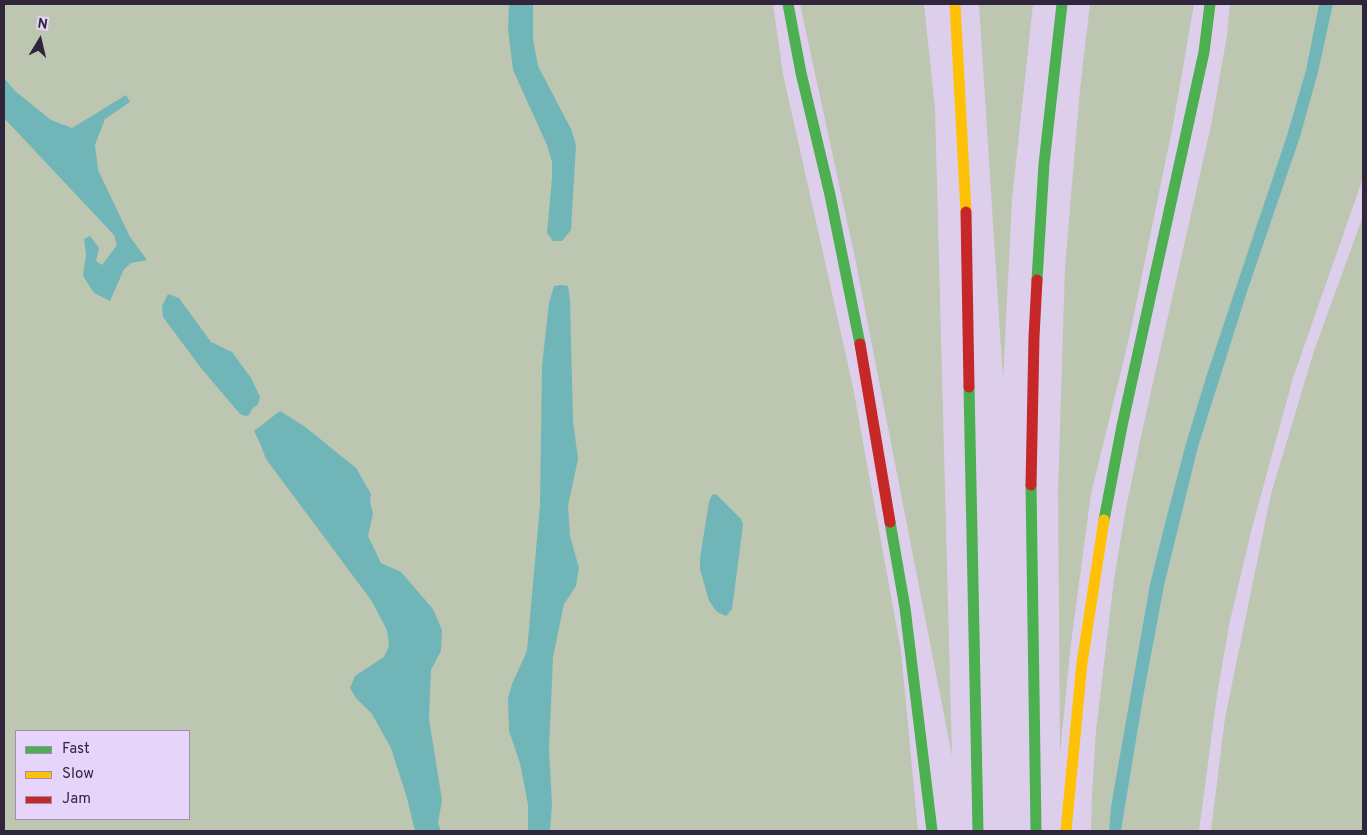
<!DOCTYPE html>
<html>
<head>
<meta charset="utf-8">
<style>
  body { margin:0 }
  #map { position:relative; width:1367px; height:835px; overflow:hidden; background:#ddcfeb; font-family:Overpass,sans-serif }
  canvas { display:block }
  .frame { position:absolute; inset:0; border:5px solid #31253e; pointer-events:none }
  .legend { position:absolute; left:15px; top:730px; width:175px; height:90px; box-sizing:border-box; background:#e6d4fb; border:1px solid #9e8eaf; margin:0; padding:6px 9px; list-style:none; font-size:15px; color:#31253e }
  .legend li { display:flex; align-items:center; gap:10px; height:25px }
  .legend b { width:25px; border:1px solid #9e8eaf }
  .north { position:absolute; left:15px; top:15px; width:50px; height:50px; -webkit-text-stroke:4px #e6d4fb; paint-order:stroke; rotate:9deg; font-size:14px; font-weight:700; line-height:20px; text-align:center; color:#31253e }
  .north::after { content:''; display:block; margin:auto; width:18px; height:22px; background:#31253e; clip-path:polygon(50% 0,100% 100%,50% 72%,0 100%) }
</style>
</head>
<body>
<div id="map">
<canvas width="1367" height="835"></canvas>
<div class="frame"></div>
<ul class="legend">
<li><b style="height:6px;background:#4caf50"></b>Fast</li>
<li><b style="height:6px;background:#ffc107"></b>Slow</li>
<li><b style="height:6px;background:#c62828"></b>Jam</li>
</ul>
<div class="north">N</div>
</div>
<script>
const ctx = document.querySelector('canvas').getContext('2d');
ctx.lineJoin = 'round';
function fill(path, color) {
  ctx.fillStyle = color;
  ctx.fill(path, 'evenodd');
}
function toPath(rows) {
  const path = new Path2D();
  for (const r of rows) {
    path.moveTo(r[0], r[1]);
    for (let i = 2; i < r.length; i += 2) path.lineTo(r[i], r[i + 1]);
  }
  return path;
}
function stroke(path, color, width, dash) {
  ctx.strokeStyle = color;
  ctx.lineWidth = width;
  ctx.lineCap = dash ? 'butt' : 'round';
  ctx.setLineDash(dash || []);
  ctx.stroke(path);
}
const green = toPath([
  [4,4,773,4,783,74,853,387,901,651,918,831,4,831],
  [16,731,189,731,189,819,16,819],
  [800,4,924,4,935,108,952,756,855,258],
  [979,4,1033,4,1012,200,1003,380],
  [1090,4,1194,4,1173,125,1129,338,1091,494,1071,643,1060,753,1058,492,1065,267,1080,89],
  [1230,4,1319,4,1306,70,1287,135,1207,374,1186,443,1165,523,1150,584,1111,806,1109,831,1091,831,1092,794,1096,731,1114,579,1125,513,1141,436,1212,121,1227,35],
  [1333,4,1363,4,1363,178,1293,378,1252,528,1229,625,1217,695,1199,831,1121,831,1143,698,1164,586,1198,447,1247,292,1300,137],
  [1363,216,1363,831,1211,831,1225,718,1271,494,1314,351]
]);
const water = toPath([
  [509,4,533,4,533,39,538,66,571,129,576,145,571,230,562,241,553,241,547,233,552,178,552,162,547,145,513,70,508,29],
  [1319,4,1333,4,1318,72,1300,137,1247,292,1198,447,1164,586,1143,698,1121,831,1109,831,1111,806,1150,584,1165,523,1186,443,1207,374,1287,135,1306,70],
  [4,78,15,91,51,120,72,128,126,95,130,102,105,119,95,145,98,170,130,237,147,260,131,263,124,269,110,301,94,293,83,276,86,254,84,239,90,236,99,248,96,261,102,265,117,245,114,235,4,118],
  [561,285,568,286,570,300,573,421,578,459,568,506,570,536,579,568,576,586,564,604,553,657,549,750,552,804,550,831,528,831,528,804,520,763,509,731,508,698,512,684,527,651,540,505,542,366,549,303,554,286],
  [168,294,179,298,211,342,232,352,251,378,260,397,258,404,252,409,249,415,246,416,240,414,201,368,163,317,162,306],
  [280,411,304,426,356,468,371,494,370,502,373,513,368,536,381,563,401,572,433,609,442,630,441,651,431,670,429,719,442,800,438,823,441,831,415,831,407,798,391,748,372,714,356,698,350,688,355,676,384,657,389,646,387,630,371,600,266,459,260,443,254,431],
  [716,494,741,519,743,525,732,609,726,616,717,612,709,601,700,569,700,558,709,502,712,495]
]);
const fast = toPath([
  [788,4,801,73,830,195,860,344],
  [1037,280,1044,164,1062,4],
  [969,387,978,831],
  [1031,485,1036,831],
  [1104,520,1122,426,1204,52,1210,4],
  [890,522,905,608,932,831]
]);
const slow = toPath([
  [955,4,966,212],
  [1066,831,1082,663,1104,520]
]);
const jam = toPath([
  [966,212,969,387],
  [860,344,890,522],
  [1031,485,1034,337,1037,280]
]);
fill(green, '#bdc6b0');
fill(water, '#70b6b8');
stroke(fast, '#4caf50', 11);
stroke(slow, '#ffc107', 11);
stroke(jam, '#c62828', 11);
</script>
</body>
</html>
